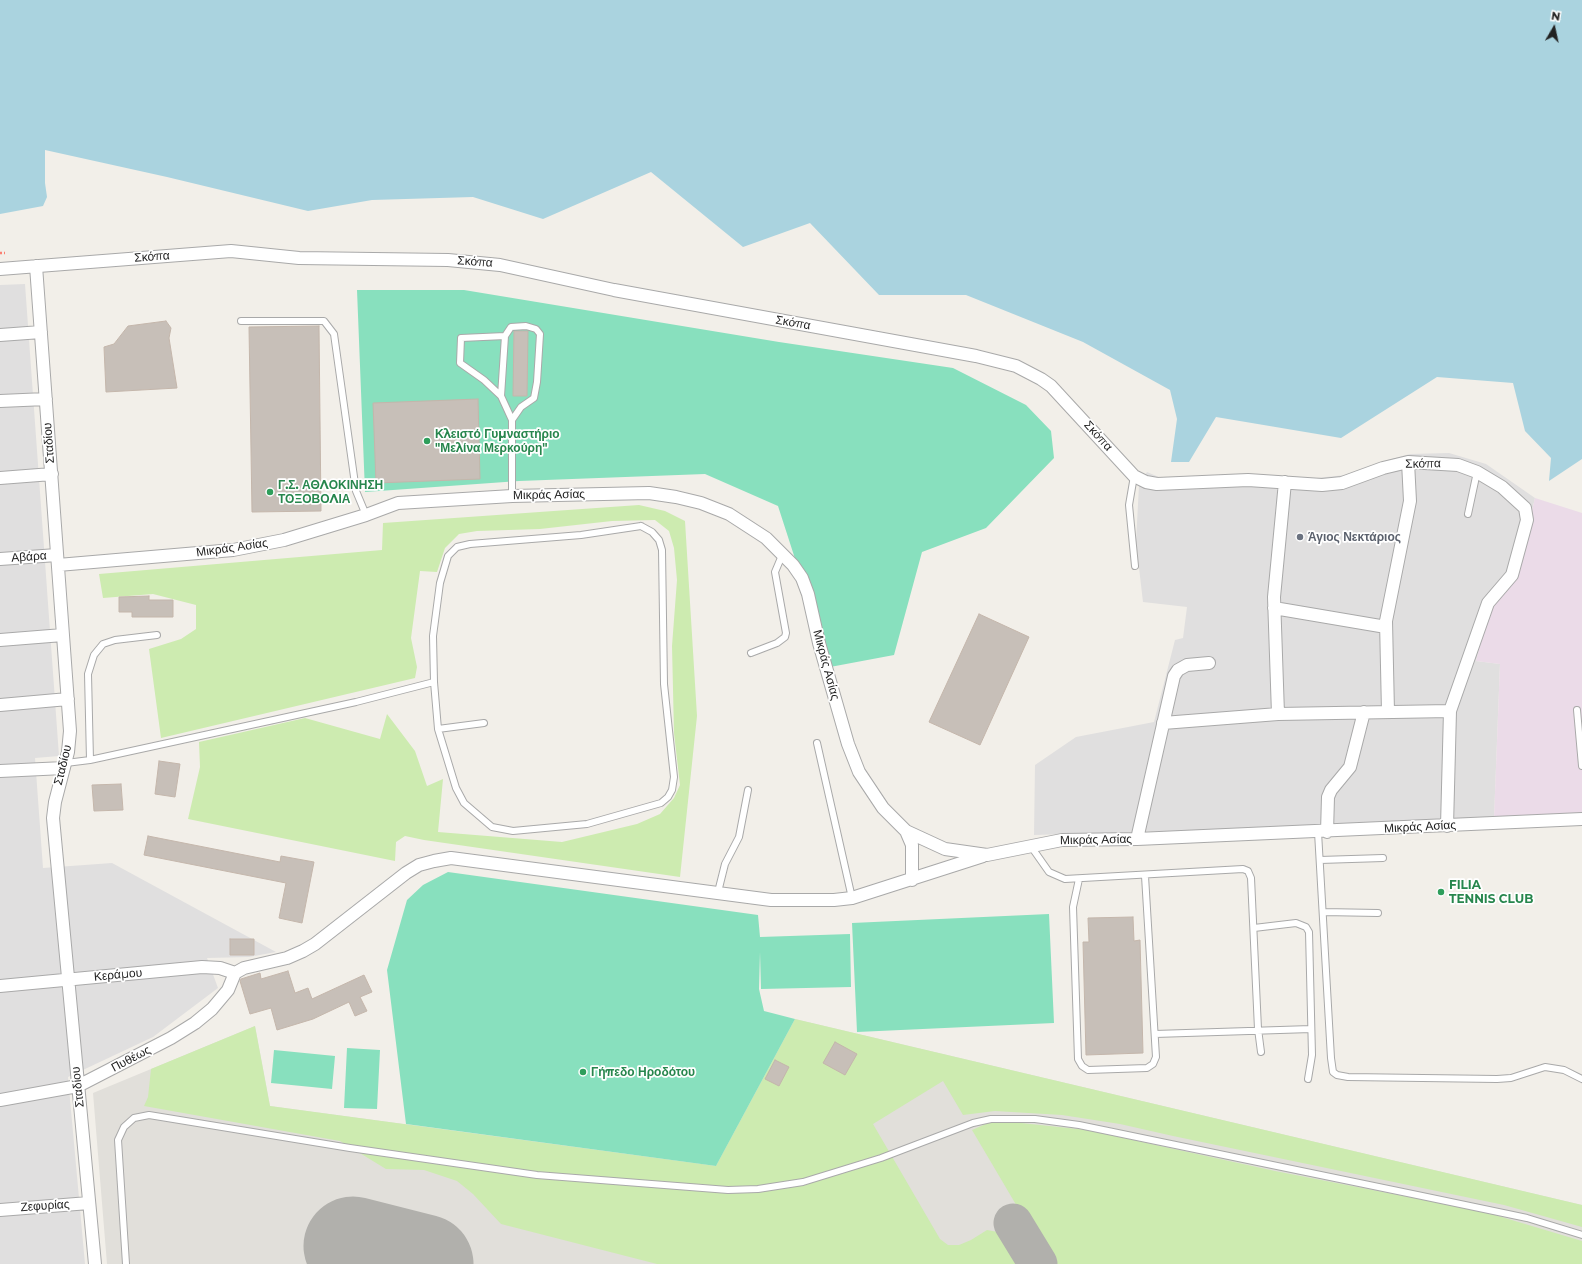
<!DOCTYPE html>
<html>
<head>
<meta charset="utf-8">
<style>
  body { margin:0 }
  #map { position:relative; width:1582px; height:1264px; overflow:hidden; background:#f2efe9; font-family:Montserrat,sans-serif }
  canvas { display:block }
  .north { position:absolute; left:1534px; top:8px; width:40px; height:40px; -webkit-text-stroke:3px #fff; paint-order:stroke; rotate:9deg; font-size:11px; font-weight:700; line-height:16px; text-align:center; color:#222 }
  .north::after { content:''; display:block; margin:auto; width:14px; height:18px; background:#222; clip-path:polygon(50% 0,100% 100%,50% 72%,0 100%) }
</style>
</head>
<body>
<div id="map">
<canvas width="1582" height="1264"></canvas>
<div class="north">N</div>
</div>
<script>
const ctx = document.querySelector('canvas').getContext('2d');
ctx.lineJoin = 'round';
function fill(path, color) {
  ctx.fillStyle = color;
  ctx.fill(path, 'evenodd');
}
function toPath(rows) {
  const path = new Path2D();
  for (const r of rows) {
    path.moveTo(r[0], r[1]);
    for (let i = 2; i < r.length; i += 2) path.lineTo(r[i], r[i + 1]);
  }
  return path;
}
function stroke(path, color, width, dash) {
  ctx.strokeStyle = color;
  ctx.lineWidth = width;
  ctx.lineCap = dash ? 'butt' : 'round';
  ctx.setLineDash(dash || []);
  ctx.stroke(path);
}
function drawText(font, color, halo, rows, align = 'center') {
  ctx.font = font + ' Montserrat,sans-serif';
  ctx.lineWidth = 3.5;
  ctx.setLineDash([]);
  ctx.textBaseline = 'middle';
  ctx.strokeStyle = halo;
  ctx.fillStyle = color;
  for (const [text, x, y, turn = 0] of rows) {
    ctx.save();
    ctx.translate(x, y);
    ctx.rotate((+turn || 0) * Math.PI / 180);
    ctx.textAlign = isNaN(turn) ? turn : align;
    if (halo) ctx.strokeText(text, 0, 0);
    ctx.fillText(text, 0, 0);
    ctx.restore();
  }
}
const residential = toPath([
  [25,284,59,756,35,758,43,868,112,863,276,952,249,957,207,958,218,988,153,1037,68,1077,85,1264,0,1264,0,285],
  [1449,453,1486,464,1535,498,1518,569,1509,589,1489,609,1476,661,1500,664,1494,819,1458,823,1034,835,1035,765,1076,737,1154,722,1175,640,1183,638,1187,607,1143,602,1136,542,1139,485,1147,472,1161,478,1233,474,1316,478,1356,474,1384,461,1410,454]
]);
const industrial = toPath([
  [1535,498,1582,513,1582,815,1494,819,1500,664,1476,661,1489,609,1509,589,1518,569]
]);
const airport = toPath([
  [795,1019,1582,1205,1582,1264,107,1264,93,1093,255,1026,270,1106,716,1166]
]);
const grass = toPath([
  [639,505,665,511,685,521,697,716,680,877,424,840,405,836,396,842,395,861,188,819,200,767,199,742,305,718,380,739,387,714,415,751,427,786,443,779,438,832,562,842,637,824,660,814,674,798,680,785,674,733,672,646,677,580,674,548,669,531,655,520,612,521,540,529,477,531,459,534,445,548,437,572,420,571,411,638,417,667,415,678,161,738,149,649,181,639,196,629,196,605,153,594,103,598,99,574,382,550,383,523],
  [795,1019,1582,1205,1582,1227,1504,1205,1173,1136,1120,1124,1062,1115,995,1111,963,1115,943,1081,873,1124,940,1239,948,1245,959,1245,971,1240,987,1230,998,1232,1010,1243,1022,1264,657,1264,501,1224,473,1194,457,1181,424,1170,386,1169,340,1141,144,1106,148,1097,151,1069,255,1026,270,1106,716,1166],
  [1012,1122,1087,1130,1275,1171,1485,1212,1582,1241,1582,1264,1051,1264,972,1130,988,1123]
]);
const pitch = toPath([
  [357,290,464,290,779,342,953,368,1026,405,1051,431,1054,458,986,528,922,552,894,655,830,667,778,506,705,474,519,481,365,492],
  [448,872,758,915,760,937,850,934,851,987,761,989,760,952,759,989,764,1011,795,1019,716,1166,406,1124,387,970,407,900,423,885],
  [1049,914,1054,1023,857,1032,852,923],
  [347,1048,380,1050,377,1109,344,1108],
  [274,1050,335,1056,332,1089,271,1083]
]);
const water = toPath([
  [0,0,1582,0,1582,459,1549,481,1551,458,1525,431,1513,383,1437,377,1341,438,1216,417,1189,462,1171,462,1177,419,1170,390,1083,342,966,295,879,295,810,223,743,247,651,172,543,219,473,197,372,200,308,211,167,177,45,150,45,183,47,197,43,206,0,214]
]);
const taxiway = toPath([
  [1013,1223,1038,1264]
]);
const runway = toPath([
  [353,1246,424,1264]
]);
const building = toPath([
  [166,321,171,328,169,338,177,388,106,392,104,347,114,344,128,326,166,321],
  [319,326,321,511,252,512,249,327,319,326],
  [514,331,528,331,527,396,513,396,514,331],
  [478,399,480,479,376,483,373,403,478,399],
  [149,596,149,600,173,600,173,617,132,617,132,612,119,612,119,597,149,596],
  [979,614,1029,637,980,745,929,722,979,614],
  [159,761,180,764,175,797,155,794,159,761],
  [121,784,123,810,94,811,92,785,121,784],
  [148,836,280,862,281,856,314,862,302,923,279,918,286,883,144,855,148,836],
  [1133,917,1134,941,1140,940,1143,1053,1086,1055,1083,942,1089,942,1088,918,1133,917],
  [230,939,254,939,254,955,230,955,230,939],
  [288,971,295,993,308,988,312,999,364,975,372,992,360,997,367,1011,355,1016,349,1002,313,1019,277,1030,271,1008,250,1014,240,981,241,979,260,973,261,979,288,971],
  [835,1042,857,1054,845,1075,823,1063,835,1042],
  [775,1060,789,1067,779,1086,765,1079,775,1060]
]);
const path = toPath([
  [0,253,5,253]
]);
const service = toPath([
  [241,321,324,321,334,334,356,491,366,515],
  [505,336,461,338,460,363,484,380,501,396,512,420,512,496],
  [501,396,505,336,511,327,526,326,536,329,540,334,537,382,534,398,521,407,512,420],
  [1134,476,1129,505,1135,566],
  [1468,514,1477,472],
  [641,526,652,532,659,540,662,550,664,684,674,777,672,790,668,797,661,803,587,824,513,831,492,827,464,803,456,788,438,729,434,682,433,636,440,583,448,556,457,547,470,544,581,535,641,526],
  [751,653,777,643,785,637,786,633,775,572,783,553],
  [1577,710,1582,766],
  [438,729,484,723],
  [817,743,852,898],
  [90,760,88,674,94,655,103,644,115,640,157,635],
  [66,763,90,760,356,702,434,682],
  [1318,832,1331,1058,1333,1072,1337,1075,1348,1077,1497,1079,1511,1078,1545,1067,1564,1070,1582,1079],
  [1030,845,1049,872,1065,879,1243,869,1248,871,1251,878,1258,1029,1261,1052],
  [1320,860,1383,858],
  [1079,879,1073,907,1078,1059,1082,1066,1088,1070,1147,1068,1153,1064,1156,1057,1145,876],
  [718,892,725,864,739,837,748,790],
  [1323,912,1378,913],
  [1254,928,1296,923,1306,927,1309,932,1312,1055,1308,1079],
  [1155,1034,1311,1029],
  [126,1264,118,1140,124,1127,134,1118,149,1115,350,1148,537,1175,728,1190,758,1189,803,1182,881,1158,973,1123,991,1119,1035,1119,1079,1125,1422,1196,1527,1218,1582,1235]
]);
const minor = toPath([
  [36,266,70,731,68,752,55,802,53,818,95,1264],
  [0,269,231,251,299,258,448,260,500,265,614,290,976,356,1016,366,1041,379,1051,386,1134,476,1146,482,1157,484,1248,480,1322,485,1342,483,1383,468,1408,462,1458,465,1477,472,1502,487,1525,508,1527,520,1512,575,1488,603,1450,711,1447,826],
  [0,335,41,332],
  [0,401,46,399],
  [0,478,52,474],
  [0,559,57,555],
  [58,565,233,550,284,540,366,515,398,503,512,496,649,493,676,497,701,503,729,514,766,538,793,565,802,578,808,594,819,643,848,744,859,772,883,808,906,831,945,849,987,855,1062,840,1137,839,1582,819],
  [1274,608,1386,627],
  [0,640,63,635],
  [0,705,68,699],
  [1388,712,1386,621,1410,501,1408,462],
  [1278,714,1274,597,1285,482],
  [1163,723,1278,714,1450,711],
  [0,771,64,768],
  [906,831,912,845,912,880],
  [1327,832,1328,797,1331,790,1350,767,1364,712],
  [1137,839,1174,676,1178,670,1187,665,1209,663],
  [235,973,244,968,287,958,303,951,315,944,406,873,419,865,434,861,451,858,771,900,834,900,852,898,983,856],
  [0,986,202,967,220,968,235,973],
  [0,1100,78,1086,171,1038,195,1023,212,1009,228,990,235,973],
  [0,1210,89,1203]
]);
const markers = [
  [427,441,4,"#2e9e5b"],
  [270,492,4,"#2e9e5b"],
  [1300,537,4,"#6b7280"],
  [1441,892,4,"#2e9e5b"],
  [583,1072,4,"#2e9e5b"]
];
const streetNames = [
  ["Σκόπα",152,257,-4],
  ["Σκόπα",475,262,4],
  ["Σκόπα",793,323,10],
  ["Σκόπα",1098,436,48],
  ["Σταδίου",49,443,-94],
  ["Σκόπα",1423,464,-1],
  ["Μικράς Ασίας",549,495,-1],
  ["Μικράς Ασίας",232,548,-8],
  ["Αβάρα",29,557,-4],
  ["Μικράς Ασίας",826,665,75],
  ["Σταδίου",63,765,-76],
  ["Μικράς Ασίας",1420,827,-3],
  ["Μικράς Ασίας",1096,840,-1],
  ["Κεράμου",118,975,-5],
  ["Πυθέως",131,1059,-28],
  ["Σταδίου",78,1087,-96],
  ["Ζεφυρίας",45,1206,-4]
];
const leisureNames = [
  ["Κλειστό Γυμναστήριο",435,434],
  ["\"Μελίνα Μερκούρη\"",435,448],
  ["Γ.Σ. ΑΘΛΟΚΙΝΗΣΗ",278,485],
  ["ΤΟΞΟΒΟΛΙΑ",278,499],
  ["FILIA",1449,885],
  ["TENNIS CLUB",1449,899],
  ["Γήπεδο Ηροδότου",591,1072]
];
const worshipNames = [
  ["Άγιος Νεκτάριος",1308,537]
];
fill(residential, '#e0dfdf');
fill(industrial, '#ebdbe8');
fill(airport, '#e1dfda');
fill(grass, '#cdebb0');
fill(pitch, '#88e0be');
fill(water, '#aad3df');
stroke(taxiway, '#b1b0ac', 39);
stroke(runway, '#b1b0ac', 99);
fill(building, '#c7bfb8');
stroke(building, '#c4b6ab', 1);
stroke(service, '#a9a9a9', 8);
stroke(minor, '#a9a9a9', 14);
stroke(path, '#fa8072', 2.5, [2, 2]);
stroke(service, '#fff', 6);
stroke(minor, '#fff', 12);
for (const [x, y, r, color] of markers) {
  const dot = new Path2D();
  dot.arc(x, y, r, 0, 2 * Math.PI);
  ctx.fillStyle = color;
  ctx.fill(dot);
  stroke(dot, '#fff', 1.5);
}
drawText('12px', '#222', '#fff', streetNames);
drawText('bold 12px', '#27864d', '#fff', leisureNames, 'left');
drawText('bold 12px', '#5b616d', '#fff', worshipNames, 'left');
</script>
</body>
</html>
